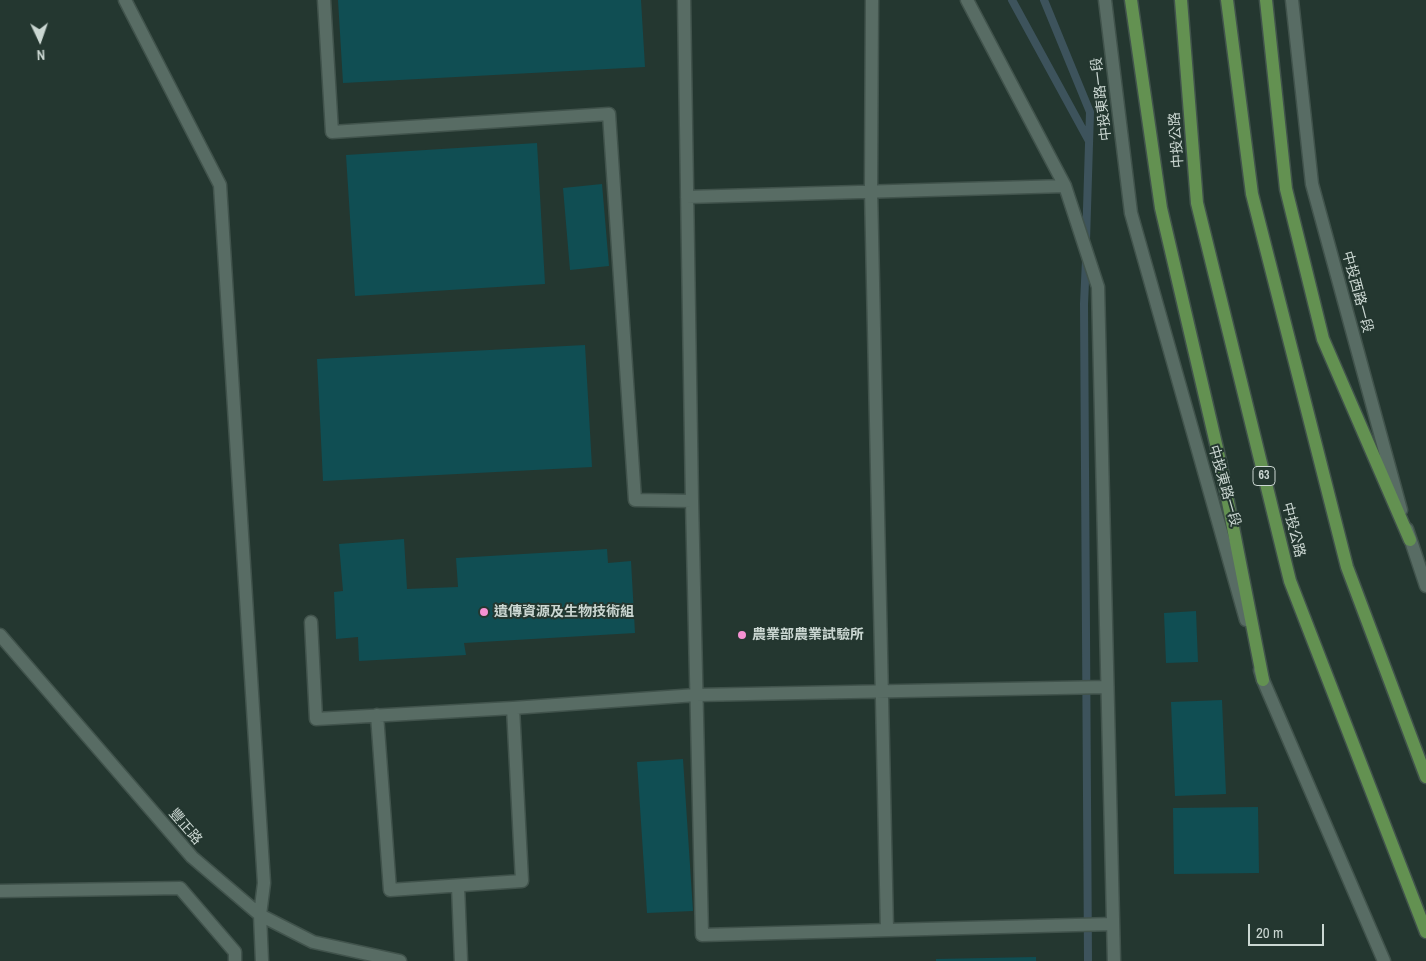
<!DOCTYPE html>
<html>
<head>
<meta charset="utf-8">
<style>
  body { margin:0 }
  #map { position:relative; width:1426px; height:961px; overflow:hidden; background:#243730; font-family:"Archivo Narrow",sans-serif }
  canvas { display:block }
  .north { position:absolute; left:15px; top:15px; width:50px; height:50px; -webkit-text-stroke:4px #243730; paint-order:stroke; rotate:177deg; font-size:14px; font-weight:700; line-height:20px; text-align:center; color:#cbd7d2 }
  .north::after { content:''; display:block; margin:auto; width:18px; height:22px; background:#cbd7d2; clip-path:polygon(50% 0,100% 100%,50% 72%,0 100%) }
  .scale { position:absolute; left:1248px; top:924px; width:76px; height:22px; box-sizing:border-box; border:2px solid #cbd7d2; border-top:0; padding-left:6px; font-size:15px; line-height:18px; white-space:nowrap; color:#cbd7d2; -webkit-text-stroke:4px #243730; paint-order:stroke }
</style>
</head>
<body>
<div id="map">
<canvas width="1426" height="961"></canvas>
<div class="north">N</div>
<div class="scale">20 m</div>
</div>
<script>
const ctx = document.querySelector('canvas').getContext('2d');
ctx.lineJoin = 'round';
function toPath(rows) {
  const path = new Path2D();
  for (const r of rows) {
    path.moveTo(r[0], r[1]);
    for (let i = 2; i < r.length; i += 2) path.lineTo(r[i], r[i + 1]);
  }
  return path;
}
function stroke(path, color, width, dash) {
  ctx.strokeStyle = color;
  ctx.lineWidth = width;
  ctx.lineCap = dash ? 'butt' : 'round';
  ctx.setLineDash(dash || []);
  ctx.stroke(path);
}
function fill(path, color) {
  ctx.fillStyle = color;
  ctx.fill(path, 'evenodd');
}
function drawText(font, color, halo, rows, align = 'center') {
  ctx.font = font + ' "Archivo Narrow","Noto Sans TC",sans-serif';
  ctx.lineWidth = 4;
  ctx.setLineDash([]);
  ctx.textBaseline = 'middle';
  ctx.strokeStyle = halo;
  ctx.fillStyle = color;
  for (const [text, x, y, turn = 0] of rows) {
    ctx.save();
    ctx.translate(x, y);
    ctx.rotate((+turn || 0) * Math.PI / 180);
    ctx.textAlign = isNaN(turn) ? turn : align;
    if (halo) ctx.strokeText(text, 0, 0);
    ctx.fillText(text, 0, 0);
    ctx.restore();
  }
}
const stream = toPath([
  [1012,0,1089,141],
  [1044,0,1090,112,1086,241],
  [1086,260,1084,304,1088,961]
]);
const building = toPath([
  [338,0,641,0,645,67,343,83],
  [537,143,545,284,355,296,346,155],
  [602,184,609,266,570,270,563,188],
  [585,345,592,467,323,481,317,359],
  [404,539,407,589,458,587,456,558,607,549,608,563,631,561,635,633,464,643,466,655,359,661,358,637,336,639,334,592,343,591,339,544],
  [1196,611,1198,662,1166,663,1164,613],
  [1222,700,1226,794,1175,796,1171,702],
  [683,759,693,911,647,913,637,762],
  [1258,807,1259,873,1174,874,1173,808],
  [1036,957,1036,961,936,961,936,959]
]);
const minor = toPath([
  [125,0,220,185,264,883,260,915,262,961],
  [324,0,332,132,609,114,635,500,692,501,702,935,1113,924],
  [684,0,692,501],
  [872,0,871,190,887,930],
  [967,0,1065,186,1098,287,1114,961],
  [1105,0,1131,213,1246,620],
  [1292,0,1312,184,1401,510],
  [687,197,1065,186],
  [1407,529,1426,586],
  [311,622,316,719,513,708,696,695,1107,687],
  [0,635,192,857,260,915,313,942,400,961],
  [1260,670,1263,680,1384,961],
  [377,715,390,890,522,881,513,708],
  [458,886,461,961],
  [0,891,180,888,235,952,235,961]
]);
const major = toPath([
  [1131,0,1161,208,1220,461,1263,680],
  [1181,0,1197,203,1290,581,1426,932],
  [1227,0,1252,194,1347,567,1426,777],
  [1266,0,1286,189,1323,339,1410,540]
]);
const markers = [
  [484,612,5,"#f591d2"],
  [742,635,5,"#f591d2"]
];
const shields = [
  [1264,476,22]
];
const shieldNames = [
  ["63",1264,476]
];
const streetNames = [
  ["中投東路一段",1102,99,-97],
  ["中投公路",1177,140,-94],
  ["中投西路一段",1357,292,75],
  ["中投東路一段",1224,486,74],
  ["中投公路",1293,530,76],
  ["豐正路",185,827,49]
];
const poiNames = [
  ["遺傳資源及生物技術組",494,612],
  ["農業部農業試驗所",752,635]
];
stroke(stream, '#3d535c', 8);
fill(building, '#104e53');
stroke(minor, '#41534c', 15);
stroke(major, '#41534c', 15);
stroke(minor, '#586c64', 12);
stroke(major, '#639151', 12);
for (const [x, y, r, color] of markers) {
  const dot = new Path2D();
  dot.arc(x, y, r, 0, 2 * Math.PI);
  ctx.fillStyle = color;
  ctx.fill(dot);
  stroke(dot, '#243730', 2);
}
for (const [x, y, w] of shields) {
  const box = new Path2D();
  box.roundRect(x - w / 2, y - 9.5, w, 19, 4);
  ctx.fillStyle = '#243730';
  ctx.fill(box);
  stroke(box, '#cbd7d2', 1);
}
drawText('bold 12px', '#cbd7d2', null, shieldNames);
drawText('14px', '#cbd7d2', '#243730', streetNames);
drawText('bold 14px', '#cbd7d2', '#243730', poiNames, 'left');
</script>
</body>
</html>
